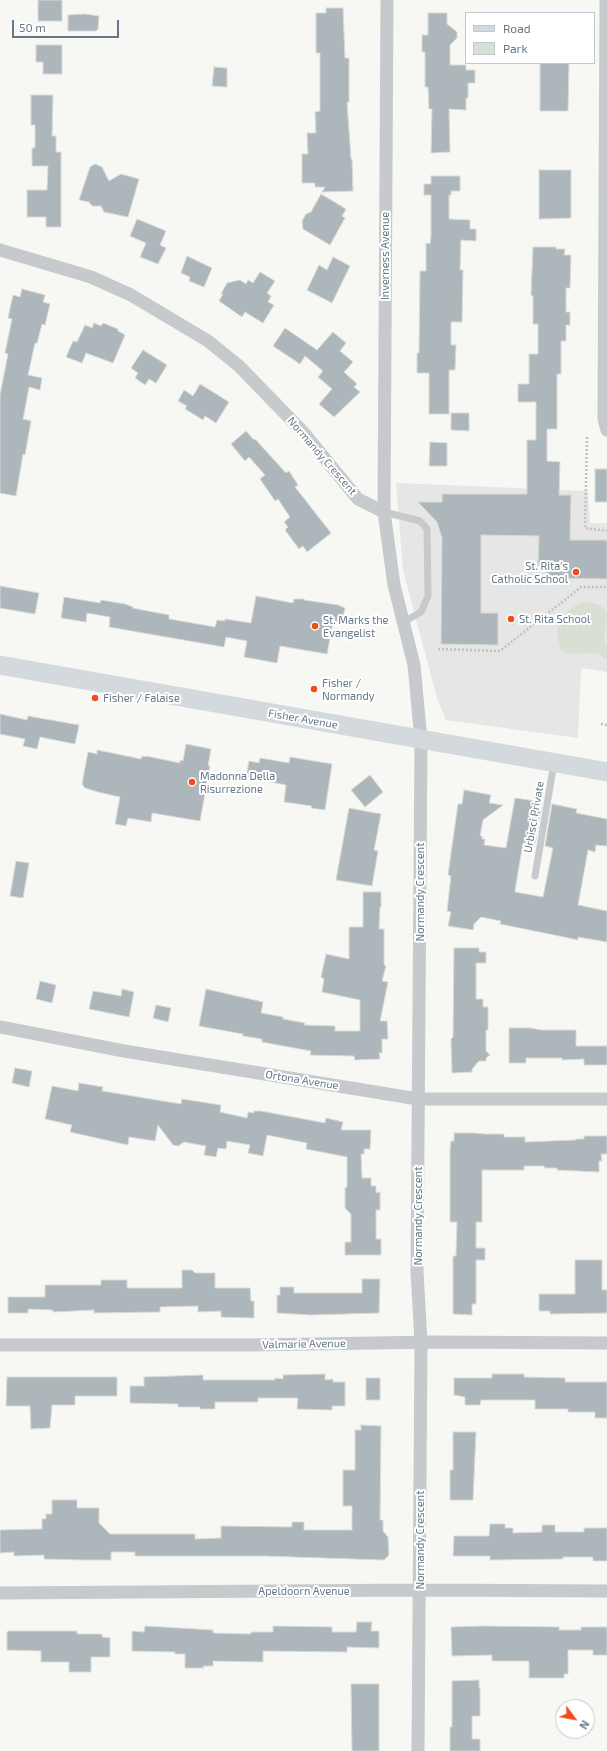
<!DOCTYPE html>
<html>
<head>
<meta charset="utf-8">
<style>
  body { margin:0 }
  #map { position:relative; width:607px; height:1751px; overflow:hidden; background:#f7f7f4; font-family:"Exo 2",sans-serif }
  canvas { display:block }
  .legend { position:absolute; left:465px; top:12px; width:130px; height:52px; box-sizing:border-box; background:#fff; border:1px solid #c1c9cf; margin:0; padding:5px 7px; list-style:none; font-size:12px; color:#647887 }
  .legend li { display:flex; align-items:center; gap:8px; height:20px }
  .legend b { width:20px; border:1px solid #c1c9cf }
  .north { position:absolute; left:555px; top:1699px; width:40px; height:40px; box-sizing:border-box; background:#fff; border:1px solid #c1c9cf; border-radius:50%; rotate:122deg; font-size:11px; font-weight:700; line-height:16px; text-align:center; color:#647887 }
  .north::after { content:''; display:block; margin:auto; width:14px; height:18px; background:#f14b1a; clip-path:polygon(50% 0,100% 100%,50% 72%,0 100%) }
  .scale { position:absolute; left:12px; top:20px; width:107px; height:18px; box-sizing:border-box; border:2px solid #647887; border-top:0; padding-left:5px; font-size:12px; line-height:14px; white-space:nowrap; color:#647887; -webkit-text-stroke:3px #fff; paint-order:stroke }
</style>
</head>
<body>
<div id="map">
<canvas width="607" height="1751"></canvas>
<ul class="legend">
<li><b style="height:5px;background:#d4d9dd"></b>Road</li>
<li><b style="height:11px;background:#d8e0d4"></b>Park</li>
</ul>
<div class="north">N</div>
<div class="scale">50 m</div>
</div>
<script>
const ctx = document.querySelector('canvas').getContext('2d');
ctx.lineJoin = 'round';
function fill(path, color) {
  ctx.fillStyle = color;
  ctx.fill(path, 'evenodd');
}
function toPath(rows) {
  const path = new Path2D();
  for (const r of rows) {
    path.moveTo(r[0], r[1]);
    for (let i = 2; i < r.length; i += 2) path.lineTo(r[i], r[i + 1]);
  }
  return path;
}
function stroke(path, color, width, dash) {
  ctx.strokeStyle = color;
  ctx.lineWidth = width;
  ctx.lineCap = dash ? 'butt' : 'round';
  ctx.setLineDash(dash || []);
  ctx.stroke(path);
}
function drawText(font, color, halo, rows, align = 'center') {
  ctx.font = font + ' "Exo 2",sans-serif';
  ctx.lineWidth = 4;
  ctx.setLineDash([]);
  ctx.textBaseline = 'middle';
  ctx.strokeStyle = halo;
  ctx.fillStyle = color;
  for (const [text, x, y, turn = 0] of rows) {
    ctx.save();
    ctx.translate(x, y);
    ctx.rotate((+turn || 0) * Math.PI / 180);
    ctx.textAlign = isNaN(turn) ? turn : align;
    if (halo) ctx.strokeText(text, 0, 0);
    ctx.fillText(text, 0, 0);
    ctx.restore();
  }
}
const built = toPath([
  [396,483,588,491,590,523,607,523,607,672,581,668,578,738,446,720,437,698,403,570]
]);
const green = toPath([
  [586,602,598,604,603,608,607,614,604,640,607,647,607,660,597,653,568,654,562,651,559,645,557,631,558,624,570,609,581,603]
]);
const building = toPath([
  [38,0,62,0,62,21,38,21,38,0],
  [326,8,343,8,345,58,349,58,349,102,347,102,351,159,352,159,353,191,322,192,325,187,315,187,315,183,302,183,302,154,308,154,307,133,316,133,315,112,320,111,320,53,316,53,316,13,326,13,326,8],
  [428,13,447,13,447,24,457,32,457,38,450,45,450,65,466,65,466,70,475,70,475,83,468,83,468,98,466,98,466,110,449,109,450,152,431,153,432,109,429,109,428,87,425,87,425,52,422,52,422,35,428,35,428,13],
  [85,14,99,16,98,29,96,31,68,31,68,15,85,14],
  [36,45,62,45,62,74,43,74,43,62,36,62,36,45],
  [540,63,569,63,568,111,540,111,540,63],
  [214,67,227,68,227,87,212,86,214,67],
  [31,95,53,95,52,136,56,136,56,152,61,152,61,227,46,227,46,217,27,217,27,190,47,190,48,166,32,166,32,148,35,148,35,125,31,125,31,95],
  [95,164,102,167,109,181,121,174,139,179,128,217,104,212,101,206,92,206,89,202,79,200,90,167,95,164],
  [539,170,571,170,571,218,539,219,539,170],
  [431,176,460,176,460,191,451,191,451,195,449,195,449,219,470,220,470,229,476,229,476,241,461,240,460,270,463,270,462,322,451,322,451,345,456,345,455,370,449,370,449,414,429,414,429,373,417,373,417,353,419,353,420,271,426,271,426,243,430,244,431,236,431,195,424,195,424,184,431,184,431,176],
  [321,194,346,209,342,216,345,218,330,245,303,229,302,221,306,214,311,212,321,194],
  [137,219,166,231,160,245,166,248,158,264,140,257,146,243,130,236,137,219],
  [533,247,556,247,556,249,565,249,564,255,571,255,570,288,566,288,566,312,570,312,570,325,566,325,566,341,561,341,561,374,557,374,557,429,547,429,547,461,560,462,559,495,571,495,570,540,607,540,607,579,546,578,546,565,538,565,539,536,481,535,481,613,498,613,498,645,441,644,442,538,437,522,418,502,442,502,442,494,527,494,527,440,536,440,536,402,518,402,518,384,529,384,529,354,538,354,538,324,533,324,533,296,531,295,533,247],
  [187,256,212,268,204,287,189,281,190,277,181,273,187,256],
  [333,257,350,266,332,303,307,290,319,265,327,270,333,257],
  [260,272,275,281,267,293,271,296,268,302,274,305,263,323,245,312,242,317,219,301,223,294,221,294,227,283,240,280,246,284,248,280,253,283,260,272],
  [22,289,45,295,43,302,50,304,45,325,42,324,37,343,35,343,28,375,42,378,40,390,29,387,23,419,31,421,25,455,23,454,16,496,0,493,0,395,8,354,5,353,12,319,8,318,13,295,20,297,22,289],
  [94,323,101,326,103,323,118,329,118,331,125,335,113,363,86,353,82,363,66,357,73,341,77,342,85,325,92,328,94,323],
  [285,328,317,350,333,332,346,343,340,351,353,362,344,372,357,384,354,387,360,392,334,417,319,404,332,389,318,377,323,371,305,356,300,364,273,346,285,328],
  [143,350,167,365,156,383,149,379,145,385,135,378,138,373,131,368,143,350],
  [200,384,229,402,216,423,205,416,203,420,185,409,187,406,178,401,184,390,193,396,200,384],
  [451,413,469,413,469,431,451,430,451,413],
  [246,431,254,440,255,439,286,473,289,471,298,485,295,487,331,533,307,552,303,546,299,549,285,530,288,527,284,522,290,517,278,499,275,501,260,479,265,475,249,457,245,461,231,444,246,431],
  [430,442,447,443,447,466,429,466,430,442],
  [595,469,607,469,607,502,595,502,595,469],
  [0,586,39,593,35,614,0,608,0,586],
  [256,596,293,603,294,599,304,599,304,600,338,605,345,608,342,621,333,622,327,654,280,646,277,663,244,657,247,641,226,637,224,647,109,627,110,617,87,613,86,622,61,618,64,597,100,603,101,600,125,604,133,607,132,608,169,615,169,619,215,627,217,620,225,621,225,619,251,623,256,596],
  [0,714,27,720,28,716,79,725,75,744,40,737,37,749,23,746,25,739,0,734,0,714],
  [186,744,211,749,208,766,210,766,200,821,152,813,151,822,128,818,126,826,115,824,120,797,98,792,85,788,82,784,88,752,97,754,97,750,141,759,142,756,146,757,146,756,180,763,180,760,183,761,186,744],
  [290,757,332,764,325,810,311,808,312,806,284,802,286,785,246,777,249,761,259,763,260,758,289,763,290,757],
  [370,775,383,792,365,807,351,790,370,775],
  [464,790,491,795,489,803,503,805,483,820,480,836,482,836,482,839,485,839,484,845,506,848,515,798,542,802,535,844,523,843,515,890,515,892,543,897,553,848,545,846,552,804,577,809,576,813,607,819,607,846,596,845,595,852,588,850,578,905,607,911,607,942,578,937,578,940,564,937,500,924,501,921,481,917,474,924,473,930,448,926,451,912,447,911,451,876,448,875,458,804,462,804,464,790],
  [349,808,381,814,374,850,378,851,372,886,336,880,349,808],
  [16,861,29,863,23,898,10,896,16,861],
  [363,892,381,892,381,907,380,907,379,929,384,929,384,965,386,966,382,981,388,982,380,1021,387,1021,388,1039,382,1039,382,1053,379,1053,380,1059,355,1060,354,1056,310,1055,311,1051,262,1042,262,1039,243,1036,243,1034,199,1026,206,989,263,1002,261,1013,283,1017,283,1019,305,1023,304,1025,335,1026,335,1031,360,1031,360,1000,322,992,324,979,321,977,326,954,349,959,349,927,363,927,363,892],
  [454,948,479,948,479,952,486,952,486,963,476,963,476,999,483,999,483,1007,488,1007,488,1030,486,1030,486,1051,490,1055,486,1058,486,1061,479,1061,472,1069,472,1072,452,1073,451,1039,453,1037,454,948],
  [40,981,56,985,52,1003,36,999,40,981],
  [122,989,134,992,129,1017,89,1009,93,991,121,996,122,989],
  [156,1005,171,1008,168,1022,153,1018,156,1005],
  [509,1028,531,1028,541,1030,576,1030,576,1046,607,1046,607,1065,584,1065,584,1059,562,1060,562,1058,526,1058,526,1063,509,1063,509,1028],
  [15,1068,32,1071,29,1087,12,1083,15,1068],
  [79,1083,103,1087,102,1091,181,1104,182,1099,221,1105,220,1112,247,1118,248,1112,254,1113,254,1111,261,1111,325,1123,326,1118,343,1122,341,1130,371,1130,370,1149,364,1149,364,1154,361,1154,362,1178,371,1178,371,1186,376,1186,376,1193,380,1192,380,1210,376,1210,376,1239,381,1239,381,1255,345,1255,345,1242,351,1242,351,1214,345,1208,345,1188,347,1187,347,1157,306,1149,307,1143,267,1135,263,1156,248,1153,250,1145,227,1141,226,1149,218,1148,216,1157,204,1155,206,1146,184,1142,178,1146,173,1145,158,1125,155,1141,129,1137,128,1145,70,1132,72,1125,45,1119,52,1086,78,1091,79,1083],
  [454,1133,476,1133,484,1134,504,1134,504,1137,525,1137,525,1142,576,1140,576,1139,584,1139,584,1136,607,1136,607,1154,601,1154,602,1161,599,1161,599,1172,557,1170,557,1168,545,1168,544,1166,524,1166,524,1170,482,1170,482,1222,476,1222,476,1248,485,1248,485,1260,476,1260,476,1304,472,1304,472,1315,453,1314,453,1256,456,1256,457,1222,450,1222,450,1149,451,1141,454,1141,454,1133],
  [575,1260,602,1260,602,1290,607,1290,607,1313,550,1314,550,1311,539,1311,539,1294,575,1294,575,1260],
  [182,1270,192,1270,195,1273,215,1273,215,1288,250,1288,251,1301,254,1301,254,1318,221,1317,221,1311,198,1312,198,1306,160,1307,160,1312,94,1313,94,1310,53,1312,53,1310,28,1309,28,1313,8,1313,8,1297,45,1297,45,1285,101,1285,101,1280,127,1280,127,1288,182,1288,182,1270],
  [362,1279,380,1279,379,1313,311,1315,277,1313,277,1295,280,1295,280,1287,294,1287,294,1293,362,1293,362,1279],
  [325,1374,325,1380,333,1379,333,1382,345,1382,345,1406,332,1406,332,1410,297,1409,298,1398,258,1398,258,1402,215,1402,215,1409,200,1409,200,1407,178,1407,178,1404,130,1403,130,1386,144,1386,144,1377,203,1375,203,1380,275,1380,275,1378,283,1379,283,1375,325,1374],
  [492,1374,524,1374,524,1377,565,1378,565,1382,607,1382,607,1418,595,1418,595,1412,568,1412,568,1409,535,1409,535,1400,481,1400,480,1405,465,1405,465,1397,454,1395,454,1378,492,1378,492,1374],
  [7,1377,117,1377,117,1396,75,1396,75,1405,52,1405,50,1428,31,1429,30,1406,6,1406,7,1377],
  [366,1378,380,1378,380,1400,366,1400,366,1378],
  [361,1425,381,1426,380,1520,383,1520,383,1531,388,1537,389,1555,384,1560,264,1556,135,1556,135,1552,111,1552,111,1560,83,1560,44,1559,44,1555,14,1556,14,1552,0,1553,0,1530,42,1529,42,1519,46,1519,46,1514,52,1514,52,1500,77,1500,77,1508,99,1508,99,1523,110,1534,195,1534,195,1539,221,1538,221,1526,292,1527,292,1522,304,1522,304,1530,352,1530,352,1506,343,1506,343,1470,355,1470,355,1430,361,1430,361,1425],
  [453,1432,476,1432,473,1500,450,1500,450,1470,453,1470,453,1432],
  [490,1524,505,1524,505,1528,513,1528,513,1533,542,1532,542,1525,555,1525,555,1532,584,1532,584,1528,607,1528,607,1561,593,1561,593,1557,563,1557,563,1559,490,1560,490,1556,453,1556,454,1536,489,1536,490,1524],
  [357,1622,372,1622,371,1631,379,1631,379,1648,347,1647,347,1652,263,1651,263,1662,213,1661,213,1666,203,1666,204,1668,185,1668,185,1654,175,1654,175,1652,132,1651,132,1631,144,1632,145,1626,213,1630,213,1633,251,1634,251,1632,273,1632,273,1626,332,1627,332,1632,356,1632,357,1622],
  [482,1626,559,1627,559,1630,581,1630,581,1627,607,1627,607,1655,593,1655,593,1650,568,1650,568,1674,564,1674,564,1678,529,1678,529,1661,492,1661,492,1655,452,1656,451,1627,482,1626],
  [9,1631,77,1631,77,1634,102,1634,102,1637,110,1638,110,1657,91,1657,91,1672,69,1672,69,1662,41,1662,41,1651,7,1650,7,1632,9,1631],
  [479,1680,479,1688,480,1688,480,1716,472,1716,472,1739,480,1739,480,1751,450,1751,450,1727,452,1727,452,1681,479,1680],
  [351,1684,379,1684,379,1751,352,1751,351,1684]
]);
const path = toPath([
  [587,437,585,528,607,531],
  [438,649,500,651,581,587,607,587],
  [601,724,607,725]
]);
const lane = toPath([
  [384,512,420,521,427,529,428,596,421,612,404,622],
  [535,876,554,763]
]);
const street = toPath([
  [387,0,384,512,394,585,414,665,421,740,417,1271,421,1342,418,1751],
  [606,0,604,419,607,430],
  [0,250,91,277,131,295,208,341,239,366,304,433,358,499,384,512],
  [0,1027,124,1051,418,1099,607,1099],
  [0,1345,251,1345,434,1342,607,1343],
  [0,1593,420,1590,607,1591]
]);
const secondary = toPath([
  [0,665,607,772]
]);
const markers = [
  [576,572,4,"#f14b1a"],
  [511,619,4,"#f14b1a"],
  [315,626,4,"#f14b1a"],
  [314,689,4,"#f14b1a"],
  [95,698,4,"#f14b1a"],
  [192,782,4,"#f14b1a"]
];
const streetNames = [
  ["Inverness Avenue",385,256,-90],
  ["Normandy Crescent",322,456,49],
  ["Fisher Avenue",303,719,10],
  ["Urbisci Private",534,817,-80],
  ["Normandy Crescent",420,892,-90],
  ["Ortona Avenue",302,1080,9],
  ["Normandy Crescent",418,1216,-90],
  ["Valmarie Avenue",304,1344,-1],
  ["Normandy Crescent",420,1540,-90],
  ["Apeldoorn Avenue",304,1591]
];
const poiNames = [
  ["St. Rita's",568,566,"right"],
  ["Catholic School",568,579,"right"],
  ["St. Rita School",519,619],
  ["St. Marks the",323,620],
  ["Evangelist",323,633],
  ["Fisher /",322,683],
  ["Normandy",322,696],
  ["Fisher / Falaise",103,698],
  ["Madonna Della",200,776],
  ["Risurrezione",200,789]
];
fill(built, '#e5e6e5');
fill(green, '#d8e0d4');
fill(building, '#adb6bb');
stroke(building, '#d9d9d6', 1);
stroke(path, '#c0c2c4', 2.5, [2, 2]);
stroke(lane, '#c6cacd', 7);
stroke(street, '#c6cacd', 13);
stroke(secondary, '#d4d9dd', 19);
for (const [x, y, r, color] of markers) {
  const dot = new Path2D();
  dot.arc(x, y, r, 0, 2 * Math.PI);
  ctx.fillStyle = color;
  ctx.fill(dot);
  stroke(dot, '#fff', 1.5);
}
drawText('11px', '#647887', '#fff', streetNames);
drawText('11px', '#647887', '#fff', poiNames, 'left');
</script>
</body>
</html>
